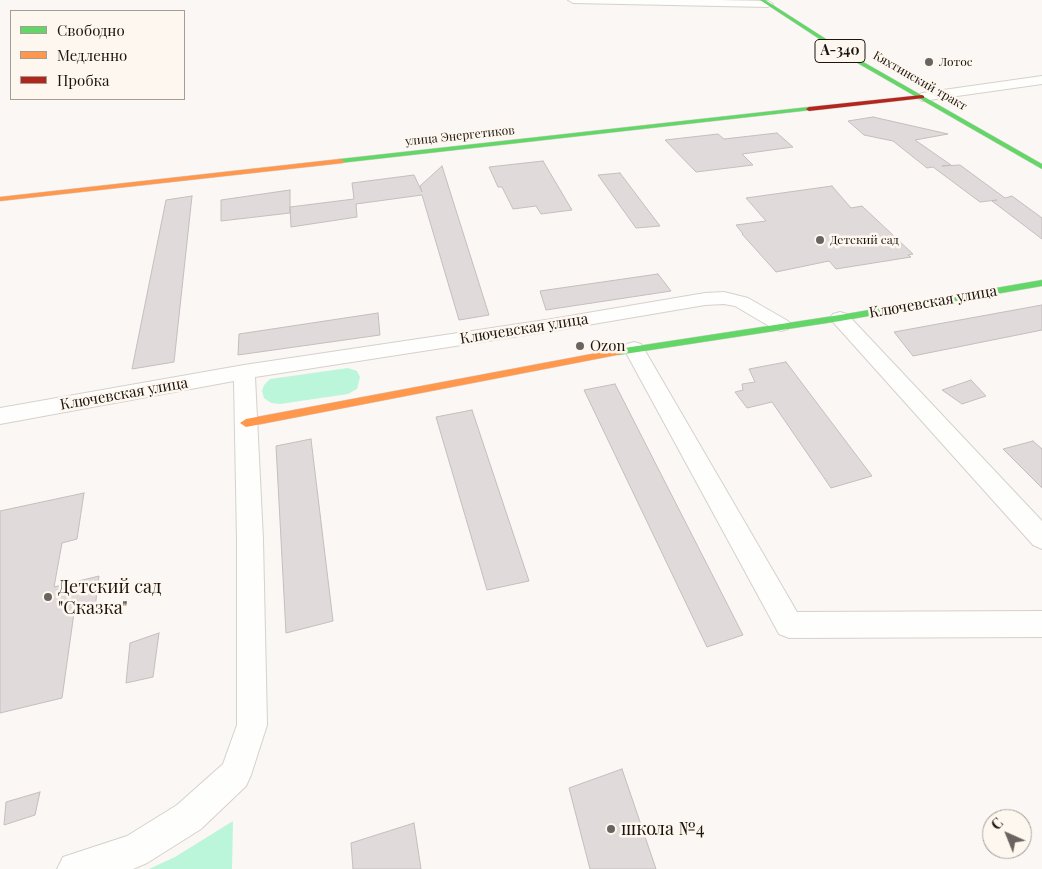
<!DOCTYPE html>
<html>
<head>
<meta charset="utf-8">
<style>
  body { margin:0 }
  #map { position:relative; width:1042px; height:869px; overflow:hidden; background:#faf7f4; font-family:"Playfair Display",serif }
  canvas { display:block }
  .legend { position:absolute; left:10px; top:10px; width:175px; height:90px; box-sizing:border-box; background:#fef7f0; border:1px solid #a39d96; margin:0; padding:6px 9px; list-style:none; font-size:15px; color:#1b150f }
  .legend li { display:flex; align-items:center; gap:10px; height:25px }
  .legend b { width:25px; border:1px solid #a39d96 }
  .north { position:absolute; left:982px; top:809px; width:50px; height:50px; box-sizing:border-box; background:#fef7f0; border:1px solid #a39d96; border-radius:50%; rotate:316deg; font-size:14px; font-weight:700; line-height:20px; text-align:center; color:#1b150f }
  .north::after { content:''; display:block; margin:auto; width:18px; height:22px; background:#69645f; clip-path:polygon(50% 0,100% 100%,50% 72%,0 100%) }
</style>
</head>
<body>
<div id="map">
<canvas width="1042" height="869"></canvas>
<ul class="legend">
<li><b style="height:6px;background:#63d668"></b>Свободно</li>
<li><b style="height:6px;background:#ff974d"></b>Медленно</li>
<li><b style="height:6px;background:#b3261e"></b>Пробка</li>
</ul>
<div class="north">С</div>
</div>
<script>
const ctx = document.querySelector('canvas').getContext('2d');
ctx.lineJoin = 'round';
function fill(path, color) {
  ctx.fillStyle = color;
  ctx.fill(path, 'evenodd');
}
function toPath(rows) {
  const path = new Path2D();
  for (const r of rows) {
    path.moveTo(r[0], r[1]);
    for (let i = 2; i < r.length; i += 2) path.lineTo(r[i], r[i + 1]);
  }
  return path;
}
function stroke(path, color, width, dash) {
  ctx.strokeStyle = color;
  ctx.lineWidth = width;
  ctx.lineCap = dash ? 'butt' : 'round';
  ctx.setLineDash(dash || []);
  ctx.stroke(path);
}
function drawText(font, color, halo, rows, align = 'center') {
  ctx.font = font + ' "Playfair Display",serif';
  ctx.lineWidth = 5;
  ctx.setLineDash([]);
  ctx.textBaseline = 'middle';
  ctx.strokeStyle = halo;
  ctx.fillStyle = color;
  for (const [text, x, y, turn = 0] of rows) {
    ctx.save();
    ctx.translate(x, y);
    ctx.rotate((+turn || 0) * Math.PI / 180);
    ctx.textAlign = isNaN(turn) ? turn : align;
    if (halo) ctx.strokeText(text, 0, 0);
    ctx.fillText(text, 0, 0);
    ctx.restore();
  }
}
const green = toPath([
  [348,368,357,371,360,377,357,389,348,394,280,404,271,403,264,398,262,391,264,385,270,379],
  [233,821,232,869,149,869,175,857]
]);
const building = toPath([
  [873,117,948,134,915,140,951,165,942,166,960,165,1005,198,1012,196,1042,218,1042,239,992,201,997,200,980,202,933,167,927,168,893,141,864,135,848,121,873,117],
  [777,133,793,147,742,154,753,165,696,172,665,140,718,134,724,139,777,133],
  [543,161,572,210,541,214,536,206,513,209,502,187,498,187,489,167,543,161],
  [442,166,489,315,459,320,422,195,356,204,357,217,291,227,290,207,354,199,352,183,414,175,422,192,420,186,442,166],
  [620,173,660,226,636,228,598,175,620,173],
  [832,186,851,208,862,206,913,254,908,255,911,257,836,269,829,261,776,272,742,234,743,234,736,225,766,221,746,198,832,186],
  [290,190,290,213,221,221,221,200,290,190],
  [192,196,174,362,132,369,166,200,192,196],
  [658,274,671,291,546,310,540,291,658,274],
  [1042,305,1042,330,913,356,894,332,1042,305],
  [378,313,380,335,238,355,239,334,378,313],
  [786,362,872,476,831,488,772,402,747,408,735,392,743,390,742,384,755,382,749,369,786,362],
  [971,380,986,396,962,404,942,390,971,380],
  [615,384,743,635,707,647,584,390,615,384],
  [472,410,529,581,487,590,436,417,472,410],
  [311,439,333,621,286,633,276,446,311,439],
  [1033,441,1042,449,1042,488,1003,449,1033,441],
  [84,493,77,539,62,543,54,587,99,576,95,608,74,613,62,698,0,713,0,511,84,493],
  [159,633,153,677,126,683,130,643,159,633],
  [622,769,656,869,590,869,569,788,622,769],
  [40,792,35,815,4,825,6,802,40,792],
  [414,823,421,869,353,869,351,843,414,823]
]);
const street = toPath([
  [568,0,720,0,768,1,773,4,768,7,573,3,568,0],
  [1042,76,1042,84,922,101,916,97,922,93,1042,76],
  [724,292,748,298,788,321,791,325,788,329,781,331,774,329,735,306,724,304,705,305,552,331,255,377,263,540,267,725,251,775,246,786,201,829,147,863,133,869,57,869,63,857,127,836,177,805,223,764,237,725,237,540,234,381,0,424,0,408,244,365,552,319,705,293,724,292],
  [840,312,847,314,1042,521,1042,549,1033,545,833,322,830,318,833,314,840,312],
  [634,342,641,344,644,349,797,612,1042,611,1042,637,789,638,779,634,624,349,627,344,634,342]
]);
const fast = toPath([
  [760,0,765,0,851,55,1042,164,1042,169,847,57,760,0],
  [809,107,811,108,811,110,340,163,336,161,340,159,809,107],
  [1042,280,1042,286,840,321,618,355,613,352,618,349,840,315,1042,280]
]);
const slow = toPath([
  [340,159,344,161,343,163,0,201,0,197,340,159],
  [618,349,623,352,622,354,246,427,240,423,246,419,618,349]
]);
const jam = toPath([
  [922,95,924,96,924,98,809,111,806,109,809,107,922,95]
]);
const markers = [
  [929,62,5,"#69645f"],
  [820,240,5,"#69645f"],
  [580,346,5,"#69645f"],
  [48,597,5,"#69645f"],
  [611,829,5,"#69645f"]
];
const farPoinames = [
  ["Лотос",939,62],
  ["Детский сад",830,240]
];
const farStreetnames = [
  ["Кяхтинский тракт",920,81,30],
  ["улица Энергетиков",460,136,-6]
];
const shields = [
  [840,51,50]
];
const shieldNames = [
  ["А-340",840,51]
];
const streetNames = [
  ["Ключевская улица",933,302,-10],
  ["Ключевская улица",524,329,-9],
  ["Ключевская улица",124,394,-10]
];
const poiNames = [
  ["Ozon",590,346]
];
const nearPoinames = [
  ["Детский сад",58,587],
  ["\"Сказка\"",58,608],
  ["школа №4",621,829]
];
fill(green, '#bcf6da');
fill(building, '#e0dada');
stroke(building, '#c4bebe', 1);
stroke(street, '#d6d1cc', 2);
stroke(fast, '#d6d1cc', 1);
stroke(slow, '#d6d1cc', 1);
stroke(jam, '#d6d1cc', 1);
fill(street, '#fefefd');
fill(fast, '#63d668');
fill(slow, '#ff974d');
fill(jam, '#b3261e');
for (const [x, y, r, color] of markers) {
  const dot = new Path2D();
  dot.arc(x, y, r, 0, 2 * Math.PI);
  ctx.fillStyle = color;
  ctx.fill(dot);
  stroke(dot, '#fef7f0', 2);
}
drawText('12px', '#1b150f', '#fef7f0', farPoinames, 'left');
drawText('12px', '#1b150f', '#fef7f0', farStreetnames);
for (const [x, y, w] of shields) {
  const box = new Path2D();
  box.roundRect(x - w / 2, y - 11.5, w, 23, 4);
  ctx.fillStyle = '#fef7f0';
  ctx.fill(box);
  stroke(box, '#1b150f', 1);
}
drawText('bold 14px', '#1b150f', null, shieldNames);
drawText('15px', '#1b150f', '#fef7f0', streetNames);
drawText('15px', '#1b150f', '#fef7f0', poiNames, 'left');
drawText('18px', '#1b150f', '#fef7f0', nearPoinames, 'left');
</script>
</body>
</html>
